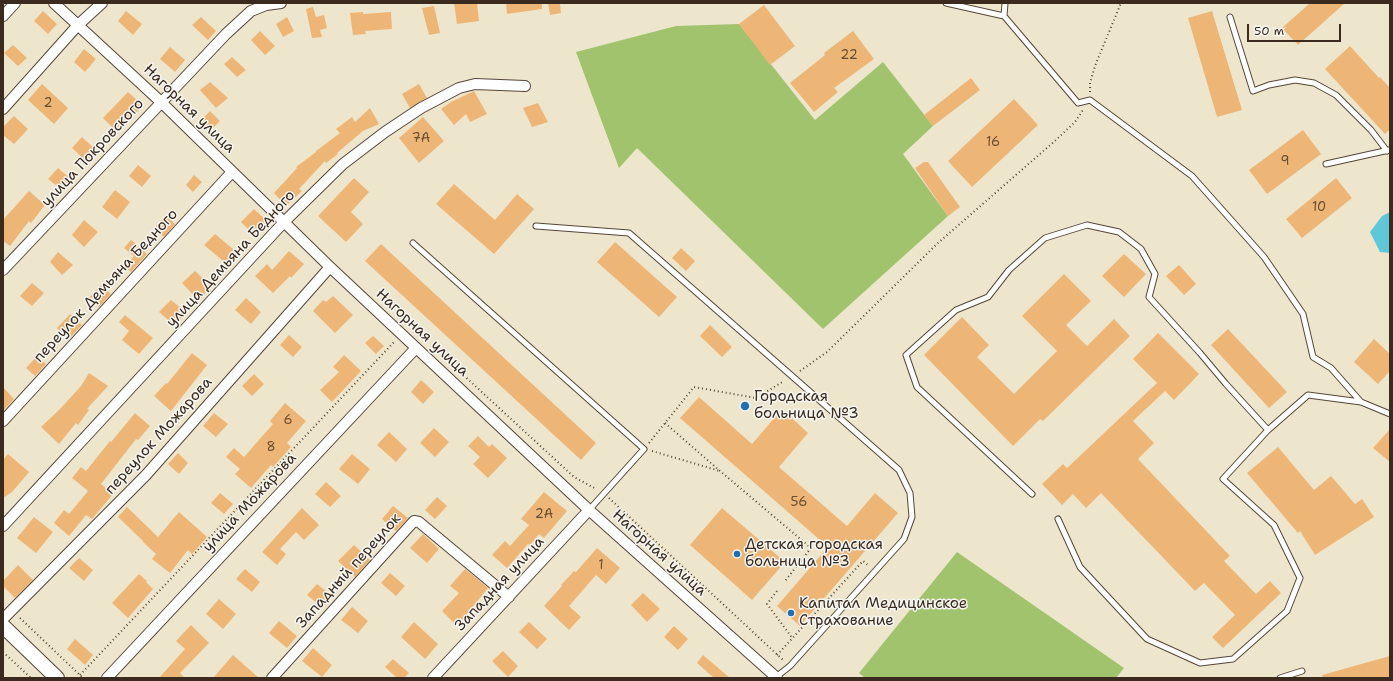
<!DOCTYPE html>
<html>
<head>
<meta charset="utf-8">
<style>
  body { margin:0 }
  #map { position:relative; width:1393px; height:681px; overflow:hidden; background:#ede6cd; font-family:"Shantell Sans",sans-serif }
  canvas { display:block }
  .frame { position:absolute; inset:0; border:4px solid #3b2a1e; pointer-events:none }
  .scale { position:absolute; left:1247px; top:24px; width:94px; height:18px; box-sizing:border-box; border:2px solid #3b2a1e; border-top:0; padding-left:5px; font-size:12px; line-height:14px; white-space:nowrap; color:#3b2a1e; -webkit-text-stroke:3px #f6f6f2; paint-order:stroke }
</style>
</head>
<body>
<div id="map">
<canvas width="1393" height="681"></canvas>
<div class="frame"></div>
<div class="scale">50 m</div>
</div>
<script>
const ctx = document.querySelector('canvas').getContext('2d');
ctx.lineJoin = 'round';
function fill(path, color) {
  ctx.fillStyle = color;
  ctx.fill(path, 'evenodd');
}
function toPath(rows) {
  const path = new Path2D();
  for (const r of rows) {
    path.moveTo(r[0], r[1]);
    for (let i = 2; i < r.length; i += 2) path.lineTo(r[i], r[i + 1]);
  }
  return path;
}
function stroke(path, color, width, dash) {
  ctx.strokeStyle = color;
  ctx.lineWidth = width;
  ctx.lineCap = dash ? 'butt' : 'round';
  ctx.setLineDash(dash || []);
  ctx.stroke(path);
}
function drawText(font, color, halo, rows, align = 'center') {
  ctx.font = font + ' "Shantell Sans",sans-serif';
  ctx.lineWidth = 3;
  ctx.setLineDash([]);
  ctx.textBaseline = 'middle';
  ctx.strokeStyle = halo;
  ctx.fillStyle = color;
  for (const [text, x, y, turn = 0] of rows) {
    ctx.save();
    ctx.translate(x, y);
    ctx.rotate((+turn || 0) * Math.PI / 180);
    ctx.textAlign = isNaN(turn) ? turn : align;
    if (halo) ctx.strokeText(text, 0, 0);
    ctx.fillText(text, 0, 0);
    ctx.restore();
  }
}
const green = toPath([
  [739,24,815,120,883,62,933,126,903,154,948,216,823,329,637,148,619,168,576,52,676,26],
  [957,552,1124,668,1116,678,865,678,859,673]
]);
const water = toPath([
  [1390,212,1390,253,1380,252,1370,232,1382,216]
]);
const building = toPath([
  [454,3,477,3,479,21,457,24],
  [506,3,542,3,542,9,507,14],
  [548,3,560,3,561,13,550,15],
  [1310,3,1345,3,1298,45,1282,28],
  [764,5,795,46,770,65,739,24],
  [434,6,440,33,429,35,422,8],
  [313,7,316,17,324,15,327,28,320,30,322,37,312,38,306,9],
  [43,11,57,24,48,34,34,21],
  [126,11,142,24,133,35,118,21],
  [1212,11,1242,110,1217,117,1188,18],
  [363,12,363,14,391,12,392,29,365,31,366,34,353,35,350,13],
  [201,17,216,31,208,40,192,25],
  [287,17,294,31,283,37,276,24],
  [260,31,275,46,265,55,251,40],
  [853,31,874,59,834,88,838,92,814,112,790,83,825,55,824,53],
  [13,45,27,58,18,66,4,53],
  [1350,46,1379,78,1380,77,1390,88,1390,129,1385,134,1325,69],
  [170,47,185,60,175,72,160,59],
  [84,49,96,59,85,72,74,62],
  [232,57,246,70,237,77,224,64],
  [971,78,980,90,933,126,924,115],
  [210,82,228,98,216,108,200,90],
  [42,84,68,108,54,124,28,100],
  [419,84,427,98,410,108,402,94],
  [474,91,487,114,470,122,466,114,454,125,441,109,451,102],
  [128,92,143,106,117,132,103,118],
  [1014,99,1038,125,972,187,948,161],
  [538,103,548,122,532,127,523,108],
  [370,108,379,124,363,131,337,153,338,154,326,163,325,161,299,189,302,191,286,206,274,193,297,168,296,167,316,152,316,151,340,133,336,129,352,117,355,122],
  [210,111,220,121,210,131,200,121],
  [14,116,28,129,14,144,3,135,3,127],
  [423,117,444,141,419,163,399,138],
  [1303,130,1321,154,1267,194,1249,170],
  [82,137,98,152,87,162,72,148],
  [924,162,928,162,960,207,948,216,915,168],
  [138,165,151,176,142,187,129,176],
  [58,168,73,181,62,190,48,179],
  [194,175,202,182,193,192,186,185],
  [354,178,369,192,351,212,363,224,346,242,318,216],
  [1336,178,1352,198,1302,238,1286,219],
  [454,184,495,220,517,194,534,209,494,254,436,204],
  [115,190,130,202,117,219,102,207],
  [29,191,45,205,31,223,29,221,10,246,3,241,3,220],
  [254,209,268,222,255,236,241,222],
  [166,215,175,224,164,237,154,228],
  [84,220,98,232,84,247,72,235],
  [215,234,239,254,229,266,204,245],
  [131,240,147,254,131,272,125,267,134,256,124,248],
  [615,242,677,297,659,317,597,262],
  [381,244,596,443,581,460,365,261],
  [681,248,695,261,686,271,672,258],
  [289,251,304,264,291,278,290,276,273,293,255,276,267,264,272,270],
  [58,252,73,265,62,275,50,262],
  [1124,254,1146,274,1124,297,1102,276],
  [1179,265,1196,284,1184,295,1166,276],
  [195,271,211,286,199,301,182,283],
  [1064,274,1091,301,1066,325,1087,346,1114,319,1130,336,1043,421,1040,419,1013,446,924,355,962,317,989,345,977,357,1014,394,1057,351,1022,316],
  [32,283,44,293,32,306,20,296],
  [101,285,111,294,99,307,89,298],
  [333,296,353,315,335,333,313,311,323,300,326,302],
  [246,298,261,312,251,324,235,310],
  [171,300,187,313,174,325,159,312],
  [70,314,82,325,69,339,57,328],
  [125,315,153,338,139,354,122,340,129,331,119,322],
  [710,325,732,347,722,357,700,336],
  [1228,329,1287,392,1269,408,1211,345],
  [1158,333,1199,374,1174,400,1165,391,1133,421,1154,443,1138,459,1230,556,1224,561,1256,594,1270,581,1281,593,1223,648,1212,637,1235,615,1204,583,1195,591,1101,493,1086,508,1073,494,1062,505,1042,484,1063,464,1067,468,1157,383,1133,359],
  [289,335,302,347,293,357,280,345],
  [373,336,384,346,376,354,365,343],
  [1374,339,1390,354,1390,371,1378,384,1354,362],
  [192,353,207,365,171,411,154,396,166,383,167,384],
  [344,355,361,371,332,402,320,390,339,372,333,367],
  [37,356,46,364,35,376,26,368],
  [89,373,108,386,87,409,89,410,78,425,76,423,59,444,41,427,61,408,81,386],
  [254,374,264,384,252,396,242,386],
  [421,380,434,392,423,404,411,392],
  [3,387,14,399,3,411],
  [699,397,752,444,782,409,808,433,779,467,847,526,875,493,898,513,800,626,777,606,828,547,680,418],
  [285,403,306,421,287,443,291,447,273,467,271,465,251,488,235,474,240,469,226,457,234,448,244,457,273,424,270,421],
  [135,413,150,426,138,440,136,439,101,484,113,494,92,519,86,515,69,536,54,523,64,510,69,514,88,491,72,478,81,467,86,471,110,441,111,442],
  [214,413,228,424,216,437,203,426],
  [434,428,449,442,435,457,420,443],
  [1390,429,1390,462,1373,448],
  [389,432,407,449,396,462,377,445],
  [478,436,489,447,492,444,507,458,488,478,473,464,480,457,468,446],
  [1278,447,1314,490,1331,476,1355,504,1362,499,1374,517,1315,555,1300,531,1298,533,1247,473],
  [178,453,188,463,179,474,168,464],
  [8,454,29,472,12,492,3,498,3,460],
  [352,454,370,469,358,484,339,469],
  [326,482,341,496,330,507,315,494],
  [544,492,567,511,544,538,539,534,530,545,528,544,507,568,492,555,505,541,510,546,529,525,521,519],
  [220,493,233,504,224,514,211,503],
  [437,497,447,506,435,519,425,510],
  [393,506,408,518,396,531,382,519],
  [127,507,158,537,179,512,207,537,192,554,188,550,170,573,152,559,156,554,143,542,143,541,118,517],
  [302,508,319,525,304,540,296,532,280,549,286,554,277,565,262,552],
  [722,508,785,562,752,600,690,545],
  [34,517,53,532,36,553,17,538],
  [423,534,439,549,427,563,410,548],
  [354,545,370,560,355,577,338,561],
  [597,548,620,568,606,584,596,575,569,606,581,617,569,630,544,606,562,586,561,585,574,571,576,572],
  [79,558,93,570,84,581,69,568],
  [18,565,33,580,15,598,3,586,3,581],
  [245,569,260,582,252,592,236,579],
  [465,569,488,588,457,626,442,611,459,593,450,586],
  [390,573,405,586,396,596,381,583],
  [139,574,147,581,146,582,153,589,128,618,112,603],
  [317,584,332,596,323,608,307,595],
  [643,593,660,609,647,622,631,605],
  [219,599,236,614,223,629,206,614],
  [352,607,368,621,358,633,341,620],
  [279,621,297,636,287,648,269,633],
  [414,622,438,644,425,659,401,637],
  [529,622,547,639,537,649,519,632],
  [191,625,209,643,180,673,185,678,159,678,185,649,176,641],
  [674,626,688,639,678,650,664,637],
  [75,639,93,655,85,665,67,649],
  [313,648,332,665,322,677,302,661],
  [503,651,518,666,508,677,492,661],
  [233,655,259,678,213,678],
  [703,655,730,678,714,678,697,663],
  [1390,656,1390,678,1323,678,1322,675],
  [393,659,409,673,404,678,397,678,385,667]
]);
const path = toPath([
  [1090,92,1090,83,1095,66,1121,3],
  [446,359,574,477,596,489],
  [800,371,827,352,938,243,1056,140,1075,122,1083,110],
  [665,423,720,471,811,548,785,581],
  [649,443,694,387,756,398,784,381],
  [652,451,720,471],
  [609,498,783,660],
  [777,591,767,604,793,639],
  [20,618,83,678],
  [3,652,31,678],
  [777,655,863,561,869,566],
  [80,675,395,341]
]);
const service = toPath([
  [946,3,1004,16],
  [1005,3,1004,16,1078,103,1090,100,1192,176,1264,257,1303,314,1313,357,1331,368,1361,402],
  [1230,17,1253,91,1269,85,1295,80,1314,83,1336,95,1371,130,1387,151],
  [1326,164,1389,150],
  [536,226,629,233,899,470,910,493,912,517,904,539,790,666,776,677],
  [413,243,644,449,589,510],
  [1032,494,917,387,906,355,956,310,988,297,1009,270,1045,238,1087,225,1119,232,1141,249,1155,274,1149,297,1200,353,1226,384,1268,430,1308,395,1361,402,1390,414],
  [1058,519,1080,567,1147,639,1200,663,1233,659,1287,611,1300,578,1274,525,1223,479,1268,430],
  [1280,678,1302,671]
]);
const minor = toPath([
  [54,3,161,102,330,267,589,510,777,678],
  [3,16,15,3],
  [3,109,78,25,102,3],
  [3,270,226,34,251,11,266,5,281,3],
  [3,421,232,172],
  [3,526,284,222,343,164,385,132,421,108,459,88,475,84,525,86],
  [3,619,146,475,330,267],
  [107,678,416,348],
  [272,678,414,521,419,522,509,597],
  [433,678,589,510]
]);
const secondary = toPath([
  [3,626,57,678]
]);
const markers = [
  [745,406,5,"#1f6fb2"],
  [737,554,4,"#1f6fb2"],
  [791,613,4,"#1f6fb2"]
];
const numberNames = [
  ["22",849,56],
  ["2",48,104],
  ["7А",421,139],
  ["16",993,143],
  ["9",1285,162],
  ["10",1319,208],
  ["6",288,421],
  ["8",271,448],
  ["56",799,503],
  ["2А",544,515],
  ["1",601,566]
];
const streetNames = [
  ["Нагорная улица",189,109,44],
  ["улица Покровского",93,153,-47],
  ["улица Демьяна Бедного",231,259,-47],
  ["переулок Демьяна Бедного",106,286,-47],
  ["Нагорная улица",422,333,43],
  ["переулок Можарова",159,436,-48],
  ["улица Можарова",250,503,-47],
  ["Нагорная улица",659,553,42],
  ["Западный переулок",349,571,-48],
  ["Западная улица",500,584,-47]
];
const poiNames = [
  ["Городская",754,397],
  ["больница №3",754,414],
  ["Детская городская",745,545],
  ["больница №3",745,562],
  ["Капитал Медицинское",799,604],
  ["Страхование",799,621]
];
fill(green, '#a1c36d');
fill(water, '#5ec8d8');
fill(building, '#eeb676');
stroke(service, '#564638', 7);
stroke(minor, '#564638', 12);
stroke(secondary, '#564638', 16);
stroke(path, '#564638', 2, [1, 3]);
stroke(service, '#fff', 5);
stroke(minor, '#fff', 10);
stroke(secondary, '#fff', 14);
for (const [x, y, r, color] of markers) {
  const dot = new Path2D();
  dot.arc(x, y, r, 0, 2 * Math.PI);
  ctx.fillStyle = color;
  ctx.fill(dot);
  stroke(dot, '#f6f6f2', 1.5);
}
drawText('13px', '#684d34', null, numberNames);
drawText('15px', '#3b2a1e', '#f6f6f2', streetNames);
drawText('15px', '#3b2a1e', '#f6f6f2', poiNames, 'left');
</script>
</body>
</html>
